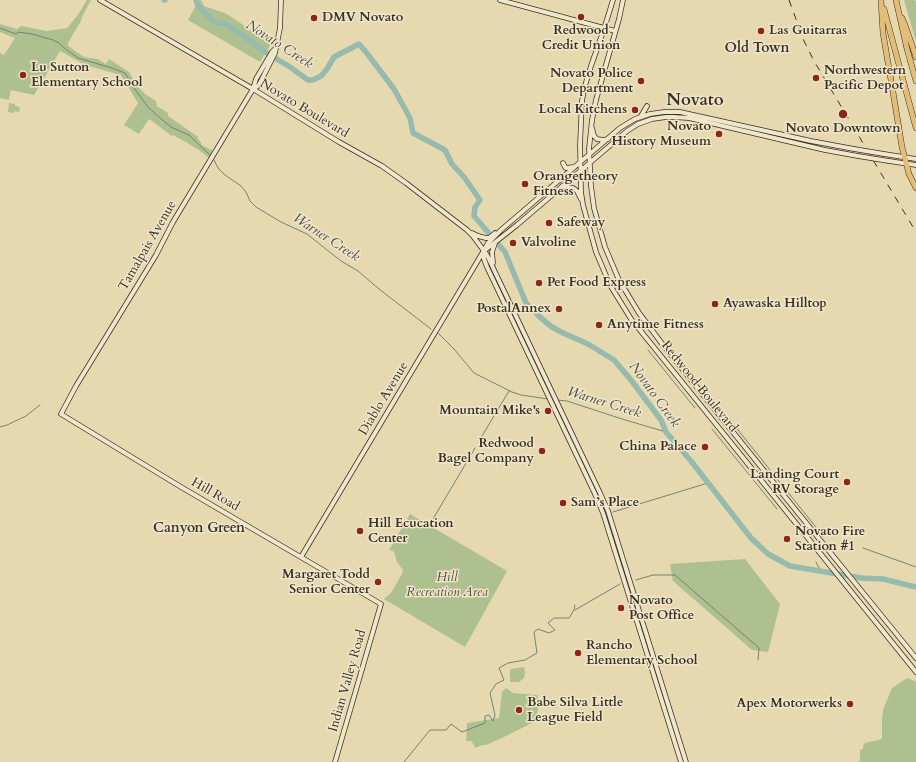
<!DOCTYPE html>
<html>
<head>
<meta charset="utf-8">
<style>
  body { margin:0 }
  canvas { display:block; background:#e6d9af }
</style>
</head>
<body>
<canvas width="916" height="762"></canvas>
<script>
const ctx = document.querySelector('canvas').getContext('2d');
ctx.lineJoin = 'round';
function fill(path, color) {
  ctx.fillStyle = color;
  ctx.fill(path, 'evenodd');
}
function toPath(rows) {
  const path = new Path2D();
  for (const r of rows) {
    path.moveTo(r[0], r[1]);
    for (let i = 2; i < r.length; i += 2) path.lineTo(r[i], r[i + 1]);
  }
  return path;
}
function stroke(path, color, width, dash) {
  ctx.strokeStyle = color;
  ctx.lineWidth = width;
  ctx.lineCap = dash ? 'butt' : 'round';
  ctx.setLineDash(dash || []);
  ctx.stroke(path);
}
function drawText(font, color, halo, rows, align = 'center') {
  ctx.font = font + ' Cardo,serif';
  ctx.lineWidth = 3;
  ctx.setLineDash([]);
  ctx.textBaseline = 'middle';
  ctx.strokeStyle = halo;
  ctx.fillStyle = color;
  for (const [text, x, y, turn = 0] of rows) {
    ctx.save();
    ctx.translate(x, y);
    ctx.rotate((+turn || 0) * Math.PI / 180);
    ctx.textAlign = isNaN(turn) ? turn : align;
    if (halo) ctx.strokeText(text, 0, 0);
    ctx.fillText(text, 0, 0);
    ctx.restore();
  }
}
const green = toPath([
  [87,0,91,0,82,17,81,21,68,43,68,46,84,57,98,59,106,64,109,59,129,72,137,86,145,94,156,101,157,106,168,113,168,116,197,136,202,145,213,151,209,158,199,150,184,141,173,135,172,136,149,119,139,134,124,125,138,103,121,75,85,65,60,51,34,95,11,90,9,100,0,98,0,53,4,55,15,38,0,32,0,24,17,29,21,26,47,31,67,28,77,16],
  [199,0,201,0,204,6,225,13,248,28,256,36,271,44,260,62,188,20],
  [904,0,915,0,916,2,916,42],
  [9,103,15,104,15,106,20,107,19,112,14,111,14,113,8,112],
  [410,514,507,571,465,647,384,599,391,593,402,574,403,570,397,562,394,552,393,551,389,550],
  [745,559,780,604,768,652,752,650,673,581,670,564],
  [524,667,525,673,524,678,519,682,510,682,510,670,511,669],
  [907,678,915,681,916,683,916,762,857,762,860,761,860,750,863,749,863,746,865,743,882,739,882,719,883,710,892,688],
  [506,688,513,693,538,695,538,708,537,715,538,720,502,738,486,745,483,745,475,748,474,745,471,741,466,741,467,723,499,718,502,692]
]);
const stream = toPath([
  [0,28,16,34,18,32,32,34,53,40,59,43,63,47,78,58,105,66,112,68,125,73,136,91,148,107,161,119,171,127,189,135,210,155],
  [214,160,218,168,225,175,241,186,246,192,250,201,256,207,281,222,307,234,341,261,358,271,379,289,431,329],
  [438,333,454,349,474,373,512,392,521,395,548,399],
  [648,350,695,408],
  [557,400,567,401,622,419,666,432],
  [718,405,823,536],
  [0,427,7,425,26,416,40,405],
  [712,429,777,509],
  [479,441,509,391],
  [613,512,708,483],
  [430,524,475,448],
  [863,548,916,567],
  [816,562,821,572],
  [636,580,653,575,675,575,759,648,758,660],
  [575,610,620,584],
  [404,762,430,730,446,730,451,724,462,732,485,723,485,716,489,715,493,721,495,715,490,693,496,684,504,680,499,668,508,663,525,660,537,653,534,632,538,629,549,633,555,630,548,623,554,618,569,618,574,610,575,605]
]);
const river = toPath([
  [164,0,165,0],
  [196,0,198,6,216,23,225,24,242,35,265,52,290,67,308,80,313,80,321,76,327,69,334,57,359,44,366,52,394,89,410,118,413,133,445,150,452,164,464,177,480,200,475,207,474,216,505,252,526,303,541,318,552,327,561,332,588,344,614,360,631,380,661,420,666,432,691,461,751,538,768,554,790,566,861,578,883,579,916,587]
]);
const secondary = toPath([
  [100,0,253,89,339,142,382,166,406,183,467,230,473,236,487,255,495,272,600,493,608,511,686,762],
  [500,0,615,31],
  [613,0,604,29,591,66,584,89,582,101,580,145,581,192,583,205,596,252,610,285,631,319,916,672],
  [623,0,619,19,596,100,592,120,589,149,591,186,594,208,605,247,619,280,639,313,663,345,790,503,916,658],
  [276,48,272,52,256,79,253,89,173,222,156,255,76,386,61,414,181,487,381,604,335,762],
  [254,89,259,85,275,53,280,28,281,0],
  [641,116,647,106],
  [592,128,594,136,597,139,603,140,608,139],
  [884,154,916,159],
  [889,161,916,165],
  [563,163,565,167,566,168,574,167],
  [562,186,573,188,577,191,581,199],
  [472,233,478,236,486,238,489,238,495,233],
  [484,251,517,225,627,131,638,124,652,119,666,117,673,117,689,118,825,150,858,156],
  [483,252,484,259,487,267,595,494,603,513,681,762],
  [493,263,492,252,495,243],
  [301,557,483,252,488,243,501,230,620,128,635,119,650,114,664,112,680,112,811,141,854,149]
]);
const highway = toPath([
  [881,0,883,33,893,92,902,147,909,174,916,188],
  [896,0,907,49,916,81],
  [884,9,916,128],
  [902,18,905,25,916,57]
]);
const rail = toPath([
  [789,0,804,41,814,61,916,232]
]);
const secondaryBridge = toPath([
  [854,149,884,154],
  [858,156,889,161]
]);
const markers = [
  [581,17,4,"#8f2418"],
  [314,18,4,"#8f2418"],
  [761,31,4,"#8f2418"],
  [23,75,4,"#8f2418"],
  [816,78,4,"#8f2418"],
  [641,81,4,"#8f2418"],
  [635,110,4,"#8f2418"],
  [843,114,5,"#8f2418"],
  [719,134,4,"#8f2418"],
  [525,184,4,"#8f2418"],
  [549,223,4,"#8f2418"],
  [513,243,4,"#8f2418"],
  [539,283,4,"#8f2418"],
  [715,304,4,"#8f2418"],
  [559,309,4,"#8f2418"],
  [599,325,4,"#8f2418"],
  [548,411,4,"#8f2418"],
  [705,447,4,"#8f2418"],
  [542,451,4,"#8f2418"],
  [847,482,4,"#8f2418"],
  [563,503,4,"#8f2418"],
  [360,531,4,"#8f2418"],
  [787,539,4,"#8f2418"],
  [378,582,4,"#8f2418"],
  [621,608,4,"#8f2418"],
  [578,653,4,"#8f2418"],
  [850,704,4,"#8f2418"],
  [519,710,4,"#8f2418"]
];
const poiNames = [
  ["DMV Novato",322,18],
  ["Redwood",581,31,"center"],
  ["Credit Union",581,46,"center"],
  ["Las Guitarras",769,31],
  ["Lu Sutton",31,68],
  ["Elementary School",31,83],
  ["Northwestern",824,71],
  ["Pacific Depot",824,86],
  ["Novato Police",633,74,"right"],
  ["Department",633,89,"right"],
  ["Local Kitchens",627,110,"right"],
  ["Novato",711,127,"right"],
  ["History Museum",711,142,"right"],
  ["Novato Downtown",843,129,"center"],
  ["Orangetheory",533,177],
  ["Fitness",533,192],
  ["Safeway",557,223],
  ["Valvoline",521,243],
  ["Pet Food Express",547,283],
  ["Ayawaska Hilltop",723,304],
  ["PostalAnnex",551,309,"right"],
  ["Anytime Fitness",607,325],
  ["Mountain Mike's",540,411,"right"],
  ["Redwood",534,444,"right"],
  ["Bagel Company",534,459,"right"],
  ["China Palace",697,447,"right"],
  ["Landing Court",839,475,"right"],
  ["RV Storage",839,490,"right"],
  ["Sam’s Place",571,503],
  ["Hill Ecucation",368,524],
  ["Center",368,539],
  ["Novato Fire",795,532],
  ["Station #1",795,547],
  ["Margaret Todd",370,575,"right"],
  ["Senior Center",370,590,"right"],
  ["Novato",629,601],
  ["Post Office",629,616],
  ["Rancho",586,646],
  ["Elementary School",586,661],
  ["Babe Silva Little",527,703],
  ["League Field",527,718],
  ["Apex Motorwerks",842,704,"right"]
];
const streetNames = [
  ["Novato Boulevard",304,109,31],
  ["Tamalpais Avenue",148,246,-60],
  ["Redwood Boulevard",699,387,51],
  ["Diablo Avenue",384,399,-59],
  ["Hill Road",215,495,30],
  ["Indian Valley Road",348,681,-74]
];
const parkNames = [
  ["Hill",447,578],
  ["Recreation Area",447,593]
];
const waterNames = [
  ["Novato Creek",279,45,33],
  ["Warner Creek",326,238,33],
  ["Novato Creek",654,395,54],
  ["Warner Creek",604,403,17]
];
const neighbourhoodNames = [
  ["Old Town",757,49],
  ["Canyon Green",199,529]
];
const districtNames = [
  ["Novato",695,101]
];
fill(green, '#aec090');
stroke(stream, '#728375', 1);
stroke(river, '#96baad', 5.5);
stroke(secondary, '#3b3022', 5.5);
stroke(highway, '#3b3022', 6);
stroke(secondary, '#efe6cb', 4);
stroke(highway, '#e3bc78', 5);
stroke(rail, '#3b3022', 1, [7, 7]);
stroke(secondaryBridge, '#3b3022', 5.5, []);
stroke(secondaryBridge, '#efe6cb', 4);
for (const [x, y, r, color] of markers) {
  const dot = new Path2D();
  dot.arc(x, y, r, 0, 2 * Math.PI);
  ctx.fillStyle = color;
  ctx.fill(dot);
  stroke(dot, '#efe6cb', 1.5);
}
drawText('bold 13px', '#3b3022', '#efe6cb', poiNames, 'left');
drawText('13px', '#3b3022', '#efe6cb', streetNames);
drawText('italic 13px', '#524d38', '#efe6cb', parkNames);
drawText('italic 14px', '#4d4c3e', '#efe6cb', waterNames);
drawText('bold 14px', '#3b3022', '#efe6cb', neighbourhoodNames);
drawText('bold 17px', '#3b3022', '#efe6cb', districtNames);
</script>
</body>
</html>
